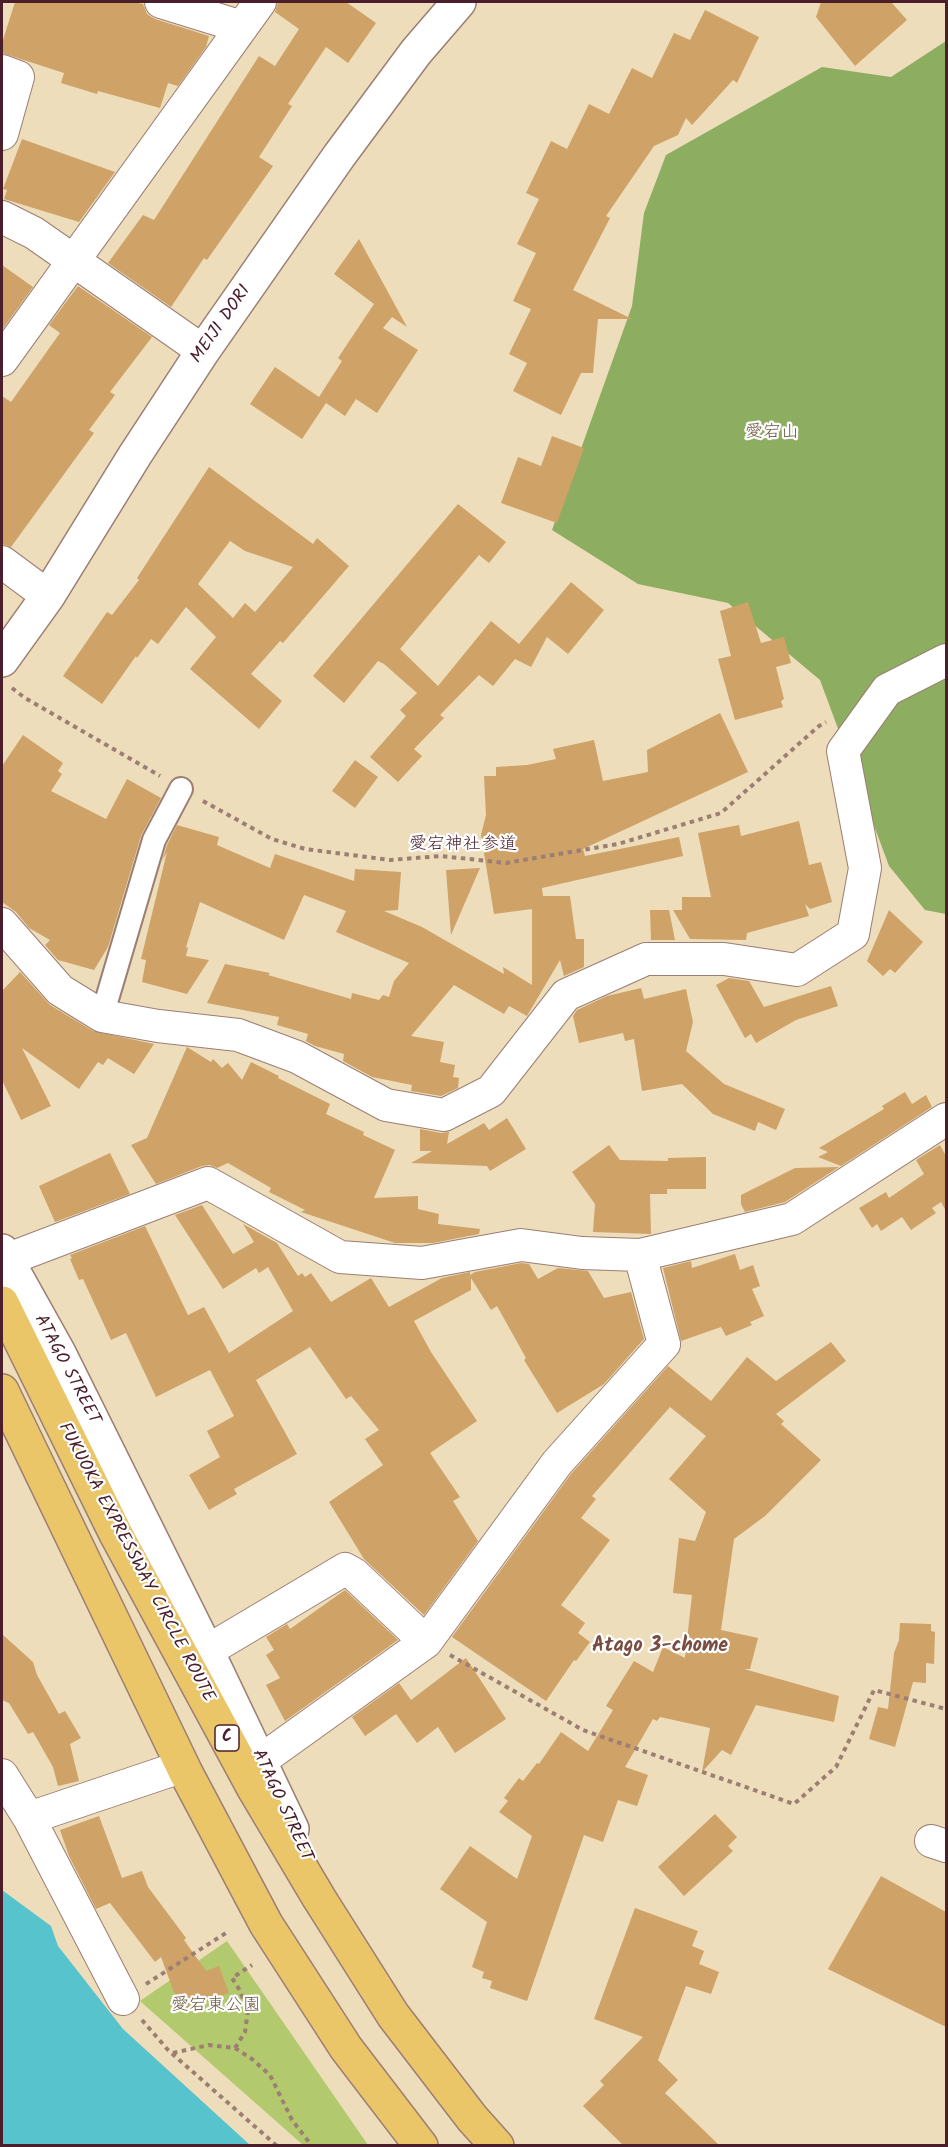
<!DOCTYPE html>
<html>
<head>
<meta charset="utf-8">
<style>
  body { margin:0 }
  #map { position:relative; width:948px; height:2147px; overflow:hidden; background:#edddbb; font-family:Kalam,sans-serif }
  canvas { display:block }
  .frame { position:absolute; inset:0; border:3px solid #4a1f2b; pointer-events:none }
</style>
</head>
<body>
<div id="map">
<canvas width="948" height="2147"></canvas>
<div class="frame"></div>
</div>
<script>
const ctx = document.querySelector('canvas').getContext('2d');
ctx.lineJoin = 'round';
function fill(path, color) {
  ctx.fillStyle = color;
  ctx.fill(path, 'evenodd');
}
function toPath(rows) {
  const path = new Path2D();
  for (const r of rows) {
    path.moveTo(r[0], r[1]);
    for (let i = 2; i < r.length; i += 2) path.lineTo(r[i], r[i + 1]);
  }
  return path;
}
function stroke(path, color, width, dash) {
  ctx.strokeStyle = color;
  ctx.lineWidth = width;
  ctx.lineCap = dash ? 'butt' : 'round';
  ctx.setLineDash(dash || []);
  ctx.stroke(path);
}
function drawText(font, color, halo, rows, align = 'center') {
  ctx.font = font + ' Kalam,"Klee One",sans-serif';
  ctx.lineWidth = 4.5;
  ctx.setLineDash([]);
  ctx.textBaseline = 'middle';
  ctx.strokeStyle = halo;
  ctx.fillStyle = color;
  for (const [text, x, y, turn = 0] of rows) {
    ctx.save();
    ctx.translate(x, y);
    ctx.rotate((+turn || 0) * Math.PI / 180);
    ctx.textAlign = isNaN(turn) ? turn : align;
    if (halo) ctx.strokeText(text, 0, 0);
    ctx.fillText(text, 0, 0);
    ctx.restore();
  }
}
const green = toPath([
  [227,1941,368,2145,303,2145,140,2001]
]);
const forest = toPath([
  [946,41,946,914,925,910,889,866,820,680,728,603,638,584,552,530,632,306,644,213,666,155,822,67,891,77]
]);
const water = toPath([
  [2,1890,51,1926,58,1946,123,2029,250,2145,2,2145]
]);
const building = toPath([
  [15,2,134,2,143,4,147,14,155,19,209,36,206,47,178,86,168,83,160,108,98,91,97,94,61,83,64,73,2,53,2,43],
  [278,2,346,2,376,23,348,63,326,47,288,104,292,106,259,157,273,166,207,260,204,258,171,307,108,263,143,215,154,220,259,56,275,66,299,29,275,12],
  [821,2,891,2,907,20,855,66,816,17],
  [705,10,759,37,737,83,733,80,692,125,686,118,678,135,654,146,606,216,610,218,573,290,632,319,598,319,593,373,581,373,561,415,513,391,527,363,509,354,531,309,513,301,536,253,517,244,539,199,526,193,551,141,567,149,589,104,609,114,632,68,652,78,674,33,690,40],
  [22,139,115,172,79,222,4,199,7,190,3,189],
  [359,239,407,327,392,317,383,328,418,350,377,413,356,399,345,416,326,403,302,439,250,404,275,367,319,397,342,361,338,358,374,304,334,274],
  [2,265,33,287,2,330],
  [78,286,152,337,110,392,115,395,89,430,94,433,11,547,2,544,2,396,11,402,60,333,49,325],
  [552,436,584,448,557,523,501,503,518,457,541,466],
  [209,467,313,544,317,538,349,566,283,643,280,641,251,674,282,701,259,729,190,669,216,637,186,607,158,644,151,639,137,658,136,656,102,704,63,676,107,612,112,615,139,580,137,578],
  [230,541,245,551,293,567,255,612,245,603,233,618,198,584],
  [458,504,506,542,489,563,479,555,400,649,438,686,491,621,519,644,571,582,604,610,568,654,547,637,531,667,515,659,493,686,479,675,440,715,444,718,414,749,422,756,398,782,370,757,406,716,400,710,417,693,384,664,378,661,344,703,313,676],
  [748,602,761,643,784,637,791,663,776,667,784,699,781,701,783,707,735,720,718,659,731,656,720,611],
  [720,713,748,772,583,849,585,856,679,837,683,856,542,888,543,896,570,896,576,939,584,939,584,967,564,976,560,960,527,1016,509,1006,504,1014,454,985,411,1036,444,1042,440,1062,455,1065,453,1077,459,1078,458,1088,441,1096,411,1091,412,1085,372,1077,343,1061,344,1054,315,1046,306,1041,308,1034,277,1025,279,1017,207,1003,225,964,270,973,268,975,351,999,352,993,379,1000,383,995,389,997,394,981,409,963,336,932,346,911,304,895,284,940,200,902,186,947,188,948,186,956,209,960,187,994,142,982,146,960,141,959,167,852,162,861,167,845,177,825,219,837,217,845,270,868,275,854,354,881,355,869,401,872,398,910,384,911,422,927,504,974,503,967,532,985,532,909,494,914,481,835,486,815,484,776,496,776,496,767,527,765,556,759,553,749,594,740,603,781,648,772,647,750],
  [23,735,63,763,58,771,62,774,51,791,106,819,127,779,161,798,141,836,108,947,94,970,58,960,45,945,50,940,29,928,16,912,2,902,2,766],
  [355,760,378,777,355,808,332,791],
  [799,821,809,865,821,862,832,902,810,909,805,904,809,916,747,933,746,940,690,939,673,910,682,910,682,897,711,897,698,833,739,825,741,836],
  [480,868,451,935,446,870],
  [650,910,669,910,675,940,651,940],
  [889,910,923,942,895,973,890,969,883,976,867,961],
  [20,972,50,1005,93,1031,154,1044,134,1074,108,1058,103,1065,98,1062,79,1089,22,1048,51,1106,21,1120,2,1080,2,991],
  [729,978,749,981,764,1007,831,986,838,1006,796,1020,756,1043,751,1034,745,1038,716,985],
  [641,988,644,999,686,989,693,1022,686,1051,724,1084,785,1109,776,1130,758,1122,755,1131,713,1114,682,1084,642,1091,634,1039,625,1041,623,1033,579,1043,573,1016,577,1010,607,996],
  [187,1047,211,1062,213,1059,222,1068,228,1063,242,1080,251,1062,279,1076,278,1078,330,1104,326,1114,364,1132,363,1135,395,1150,374,1198,418,1196,418,1209,439,1214,438,1224,480,1229,479,1234,433,1243,395,1243,301,1212,305,1210,269,1192,271,1188,228,1163,217,1168,210,1165,202,1166,156,1184,131,1145,147,1138],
  [905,1092,912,1104,926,1095,932,1107,841,1166,818,1157,828,1152,819,1148,884,1109,882,1106],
  [507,1118,526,1149,490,1171,487,1166,411,1163,432,1151,420,1151,420,1129,441,1133,449,1132,447,1144,484,1123,489,1130],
  [609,1145,620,1160,668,1161,668,1158,706,1157,706,1189,667,1189,667,1194,650,1194,651,1234,593,1232,595,1204,572,1172],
  [940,1145,946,1156,946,1211,941,1202,932,1208,936,1213,911,1230,902,1217,881,1231,877,1224,872,1228,859,1208,886,1192,889,1198,924,1174,916,1160],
  [110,1153,130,1194,55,1222,39,1186],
  [839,1167,785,1202,745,1212,741,1204,741,1195,795,1168],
  [202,1205,233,1254,254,1242,243,1224,277,1243,298,1276,302,1273,305,1277,311,1273,331,1302,371,1278,389,1307,442,1278,470,1272,470,1275,475,1272,521,1263,529,1264,538,1279,558,1268,588,1271,604,1298,631,1292,644,1339,604,1384,557,1413,524,1360,526,1358,497,1306,491,1310,471,1278,471,1290,414,1321,431,1352,477,1421,430,1453,460,1497,453,1501,478,1541,424,1615,364,1559,329,1502,383,1465,365,1439,379,1430,351,1396,346,1399,310,1347,256,1380,297,1454,234,1489,237,1494,209,1510,189,1475,220,1457,207,1431,234,1416,210,1370,156,1397,126,1333,111,1340,83,1279,79,1280,70,1259,72,1258,70,1255,145,1226,188,1315,204,1307,229,1353,293,1311,268,1267,259,1273,256,1268,223,1289,175,1215],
  [735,1254,740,1270,753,1265,760,1286,752,1289,764,1316,750,1322,752,1325,726,1336,721,1327,681,1341,663,1268,691,1261,692,1268],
  [831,1342,846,1361,776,1414,784,1421,781,1424,821,1460,765,1516,734,1539,721,1630,758,1638,750,1669,744,1669,839,1696,834,1722,756,1705,731,1755,722,1750,702,1772,710,1728,660,1717,657,1721,653,1719,625,1767,648,1775,637,1806,618,1800,603,1842,584,1835,527,2001,490,1988,492,1981,482,1978,484,1972,472,1967,487,1922,440,1889,470,1846,517,1879,532,1836,499,1812,508,1801,504,1798,519,1778,523,1781,537,1763,539,1764,561,1732,588,1751,613,1710,606,1706,634,1661,653,1672,663,1647,685,1658,692,1595,673,1593,679,1538,695,1541,706,1512,669,1479,706,1436,670,1407,592,1496,596,1499,581,1518,610,1540,561,1605,585,1623,578,1633,590,1642,576,1661,574,1660,546,1701,452,1637,571,1474,668,1366,711,1401,747,1357,776,1381],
  [345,1590,398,1640,285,1721,266,1685,280,1678,266,1655,274,1650,266,1637,287,1624,290,1629],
  [900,1623,931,1624,931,1631,935,1632,934,1664,926,1663,926,1683,913,1682,895,1747,869,1739,878,1707,888,1709,894,1653,899,1640],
  [2,1634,33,1662,37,1675,59,1714,65,1711,81,1738,70,1744,79,1781,58,1786,53,1767,33,1732,28,1734,9,1703,2,1700],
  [466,1658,506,1719,455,1753,438,1727,417,1743,396,1714,365,1736,352,1717,399,1683,411,1700],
  [715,1814,737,1837,728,1846,733,1851,684,1896,658,1867],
  [99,1816,122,1878,142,1871,148,1887,186,1938,184,1940,206,1971,219,1966,229,1993,181,2011,161,1957,155,1962,110,1903,96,1909,69,1856,60,1830],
  [881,1876,946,1912,946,2027,828,1969],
  [635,1908,698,1931,692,1946,704,1951,699,1964,719,1972,711,1994,686,1986,658,2060,678,2080,665,2093,719,2145,623,2145,583,2106,604,2085,600,2081,643,2037,594,2019]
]);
const path = toPath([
  [12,688,25,698,160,776],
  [203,801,272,839,305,849,390,860,441,856,506,863,618,844,721,813,819,726,826,722],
  [450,1655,583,1730,794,1804,836,1767,874,1690,946,1709],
  [146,1984,229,1931],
  [142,2020,168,2050,277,2146],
  [235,2048,245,2032,248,2010,239,1989,232,1978,252,1965],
  [173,2053,209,2045,235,2048,252,2059,270,2075,292,2120,312,2146]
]);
const pedestrian = toPath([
  [102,1016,154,840,181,789]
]);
const minor = toPath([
  [161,2,242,27],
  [2,71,18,77,2,134],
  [2,217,34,233,203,351],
  [2,360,260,2],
  [2,562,48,596],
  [2,924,60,990,102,1016,158,1026,238,1035,297,1057,386,1105,444,1115,491,1091,566,995,646,959,724,959,797,970,853,934,865,868,843,751,887,690,946,660],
  [6,1260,208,1183,340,1257,422,1263,521,1245,582,1253,640,1255,792,1219,946,1119],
  [207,1651,345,1569,354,1574,426,1642],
  [260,1761,426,1642,557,1463,664,1344,640,1255],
  [2,1775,29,1818,123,1999],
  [29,1818,169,1771],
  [931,1841,946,1846]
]);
const tertiary = toPath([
  [2,660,48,596,135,455,203,351,339,156,416,52,459,2],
  [2,1251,59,1353,207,1651,292,1829]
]);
const motorway = toPath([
  [2,1303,116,1534,253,1787,319,1898,393,2015,472,2118,497,2146],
  [2,1391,186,1773,266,1924,346,2048,421,2146]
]);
const shields = [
  [227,1738,24]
];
const shieldNames = [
  ["C",227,1738]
];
const streetNames = [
  ["MEIJI DORI",222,325,-55],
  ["愛宕神社参道",463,846],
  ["ATAGO STREET",66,1370,62],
  ["FUKUOKA EXPRESSWAY CIRCLE ROUTE",135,1563,62],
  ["ATAGO STREET",281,1806,65]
];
const parkNames = [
  ["愛宕山",772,434],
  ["愛宕東公園",216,2007]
];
const neighbourhoodNames = [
  ["Atago 3-chome",660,1648]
];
fill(green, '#b2c96e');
fill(forest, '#8dad61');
fill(water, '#56c3cd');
fill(building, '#cfa268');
stroke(pedestrian, '#9c7e73', 26);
stroke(minor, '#9c7e73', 34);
stroke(tertiary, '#9c7e73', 36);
stroke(motorway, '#9c7e73', 36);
stroke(path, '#9c7e73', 4, [4.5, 4.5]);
stroke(pedestrian, '#fff', 22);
stroke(minor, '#fff', 32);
stroke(tertiary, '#fff', 33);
stroke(motorway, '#ebc669', 33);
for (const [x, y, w] of shields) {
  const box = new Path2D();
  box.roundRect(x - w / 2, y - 13, w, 26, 4.5);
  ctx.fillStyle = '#fff';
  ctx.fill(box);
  stroke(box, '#4a1f2b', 1.5);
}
drawText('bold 16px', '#4a1f2b', null, shieldNames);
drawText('18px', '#4a1f2b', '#fff', streetNames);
drawText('18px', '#6e5a42', '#fff', parkNames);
drawText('bold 20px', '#794d40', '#fff', neighbourhoodNames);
</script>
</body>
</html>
